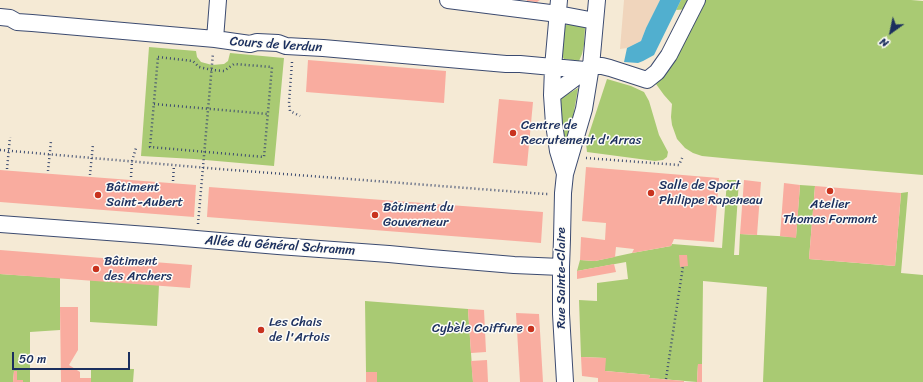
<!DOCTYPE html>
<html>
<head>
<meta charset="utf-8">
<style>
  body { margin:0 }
  #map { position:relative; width:923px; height:382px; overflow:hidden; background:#f5ead5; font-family:Sriracha,sans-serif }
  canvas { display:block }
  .north { position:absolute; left:871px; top:12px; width:40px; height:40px; -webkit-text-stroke:3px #fdfcf7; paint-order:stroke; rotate:213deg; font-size:11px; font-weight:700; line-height:16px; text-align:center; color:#1b2f5e }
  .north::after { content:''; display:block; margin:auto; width:14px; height:18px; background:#1b2f5e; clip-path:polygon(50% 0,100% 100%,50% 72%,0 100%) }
  .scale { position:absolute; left:12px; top:352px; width:118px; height:18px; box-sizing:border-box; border:2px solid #1b2f5e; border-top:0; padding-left:5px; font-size:12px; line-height:14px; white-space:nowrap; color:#1b2f5e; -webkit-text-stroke:3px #fdfcf7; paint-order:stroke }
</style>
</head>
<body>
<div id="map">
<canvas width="923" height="382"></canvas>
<div class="north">N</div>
<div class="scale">50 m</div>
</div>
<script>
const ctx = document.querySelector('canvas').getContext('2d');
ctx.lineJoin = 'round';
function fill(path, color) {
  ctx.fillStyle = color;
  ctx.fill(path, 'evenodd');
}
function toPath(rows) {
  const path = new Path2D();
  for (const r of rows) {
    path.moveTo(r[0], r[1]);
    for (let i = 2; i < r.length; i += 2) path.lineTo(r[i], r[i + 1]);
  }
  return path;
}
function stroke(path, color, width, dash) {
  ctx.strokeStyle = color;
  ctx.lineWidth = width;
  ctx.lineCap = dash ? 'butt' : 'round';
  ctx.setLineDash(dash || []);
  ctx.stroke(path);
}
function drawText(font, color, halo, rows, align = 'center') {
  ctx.font = font + ' Sriracha,sans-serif';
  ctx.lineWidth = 3;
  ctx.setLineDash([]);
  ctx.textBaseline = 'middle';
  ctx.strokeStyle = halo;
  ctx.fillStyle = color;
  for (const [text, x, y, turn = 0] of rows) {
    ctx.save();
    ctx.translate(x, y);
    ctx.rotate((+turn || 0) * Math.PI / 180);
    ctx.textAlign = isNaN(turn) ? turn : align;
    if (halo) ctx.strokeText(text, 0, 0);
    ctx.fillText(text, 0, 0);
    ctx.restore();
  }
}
const built = toPath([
  [624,0,660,0,646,28,641,41,627,48,620,49]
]);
const green = toPath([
  [681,0,697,0,691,9,676,10],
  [704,0,911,0,923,1,923,175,733,159,702,156,693,153,685,148,677,139,672,125,671,117,672,104,664,95,656,84,655,82,691,25,694,23,697,13],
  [572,22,579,23,585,28,584,45,582,54,579,61,564,59,560,53,561,31,566,25],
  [149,47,196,51,197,57,201,62,212,65,224,64,228,61,230,53,284,58,274,166,194,159,141,156],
  [607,79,631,86,644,92,649,101,659,135,668,152,667,157,663,160,655,161,587,152,586,143],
  [578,88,571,129,567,146,561,128,558,100],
  [727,180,739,180,734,255,739,255,740,234,796,237,800,185,815,186,809,259,895,266,901,193,908,192,901,273,923,275,923,382,763,382,767,287,703,281,702,364,698,364,697,382,649,378,650,375,605,371,605,358,581,357,579,300,597,301,597,283,628,279,626,262,577,271,580,260,595,261,632,253,671,246,672,244,722,248],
  [0,274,60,278,60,330,30,332,30,382,23,382,23,380,17,380,17,371,14,371,13,382,0,382],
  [90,280,159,285,157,326,90,322],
  [365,301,468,309,473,382,377,382,377,372,366,372],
  [91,368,134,369,133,382,91,382]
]);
const water = toPath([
  [660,0,681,0,654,55,643,61,638,63,624,62,627,48,641,41,646,28]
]);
const building = toPath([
  [527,0,540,0,537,2,527,1],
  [308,60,446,71,444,103,306,92],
  [499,99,533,102,527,166,493,163],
  [586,167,719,178,714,242,674,239,671,246,632,253,634,249,616,247,615,257,595,261,580,260,581,237,605,240,606,223,582,221],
  [0,170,196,185,194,217,0,202],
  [744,180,761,182,757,235,740,234],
  [784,183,800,185,796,238,780,236],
  [815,186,901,193,895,266,809,259],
  [209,187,543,212,541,243,207,217],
  [0,250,192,265,190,288,0,274],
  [679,255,687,255,688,266,680,267],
  [614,264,616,272,577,279,577,271],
  [60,307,78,307,78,350,69,365,80,372,80,378,91,378,91,382,61,382],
  [468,309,484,310,486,352,471,353],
  [516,313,539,314,543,382,520,382],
  [581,357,606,358,605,371,650,375,649,378,684,381,684,382,598,382,598,378,582,376],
  [487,360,488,382,473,382,471,361],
  [698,364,702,364,702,382,697,382],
  [14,371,17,371,17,380,23,380,23,382,13,382],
  [366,372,377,372,377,382,366,382]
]);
const path = toPath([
  [158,57,193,61,199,67,212,70,224,71,234,64,272,67,264,157,150,147,158,57],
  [292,62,289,103,290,111,300,116],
  [154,104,268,114],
  [0,150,219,169,545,194,548,194],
  [586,158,679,165,683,156],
  [7,169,10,137],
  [48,171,51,141],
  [90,175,93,144],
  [131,177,132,161,136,148],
  [173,181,174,165],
  [198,224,213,53],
  [666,379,683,266]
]);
const minor = toPath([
  [448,0,558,14,595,21],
  [559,0,553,67,552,95,554,124,558,151,565,174],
  [0,17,10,18,17,22,32,23,215,39,250,44,257,42,278,43,286,46,323,48,506,64,520,64,585,70],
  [215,39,218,0],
  [552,95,591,66,602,66,610,68,647,80,657,72,669,55,697,0],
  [0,224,161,236,278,246,389,254,431,258,514,265,561,267],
  [565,382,561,314,561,267,562,239,563,193,565,174,584,109,591,66,597,0]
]);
const markers = [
  [513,133,4,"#c8321e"],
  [830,191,4,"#c8321e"],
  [651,193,4,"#c8321e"],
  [98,195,4,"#c8321e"],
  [375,215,4,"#c8321e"],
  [96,269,4,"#c8321e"],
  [531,329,4,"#c8321e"],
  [261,330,4,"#c8321e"]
];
const streetNames = [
  ["Cours de Verdun",276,45,4],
  ["Allée du Général Schramm",280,246,4],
  ["Rue Sainte-Claire",562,278,-90]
];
const poiNames = [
  ["Centre de",521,126],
  ["Recrutement d'Arras",521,141],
  ["Salle de Sport",659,186],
  ["Philippe Rapeneau",659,201],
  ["Bâtiment",106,188],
  ["Saint-Aubert",106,203],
  ["Atelier",830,205,"center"],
  ["Thomas Formont",830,220,"center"],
  ["Bâtiment du",383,208],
  ["Gouverneur",383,223],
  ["Bâtiment",104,262],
  ["des Archers",104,277],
  ["Les Chais",269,323],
  ["de l'Artois",269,338],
  ["Cybèle Coiffure",523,329,"right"]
];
fill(built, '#f0d5bc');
fill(green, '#a9ca73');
fill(water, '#51afcf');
fill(building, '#f9ac9f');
stroke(minor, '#3c4b70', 18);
stroke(path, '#3c4b70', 2.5, [1, 3]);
stroke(minor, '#fff', 16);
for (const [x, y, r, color] of markers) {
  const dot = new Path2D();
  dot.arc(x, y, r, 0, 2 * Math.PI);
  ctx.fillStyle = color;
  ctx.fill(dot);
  stroke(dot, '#fdfcf7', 1.5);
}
drawText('13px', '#1b2f5e', '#fdfcf7', streetNames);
drawText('13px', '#1b2f5e', '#fdfcf7', poiNames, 'left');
</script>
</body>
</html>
